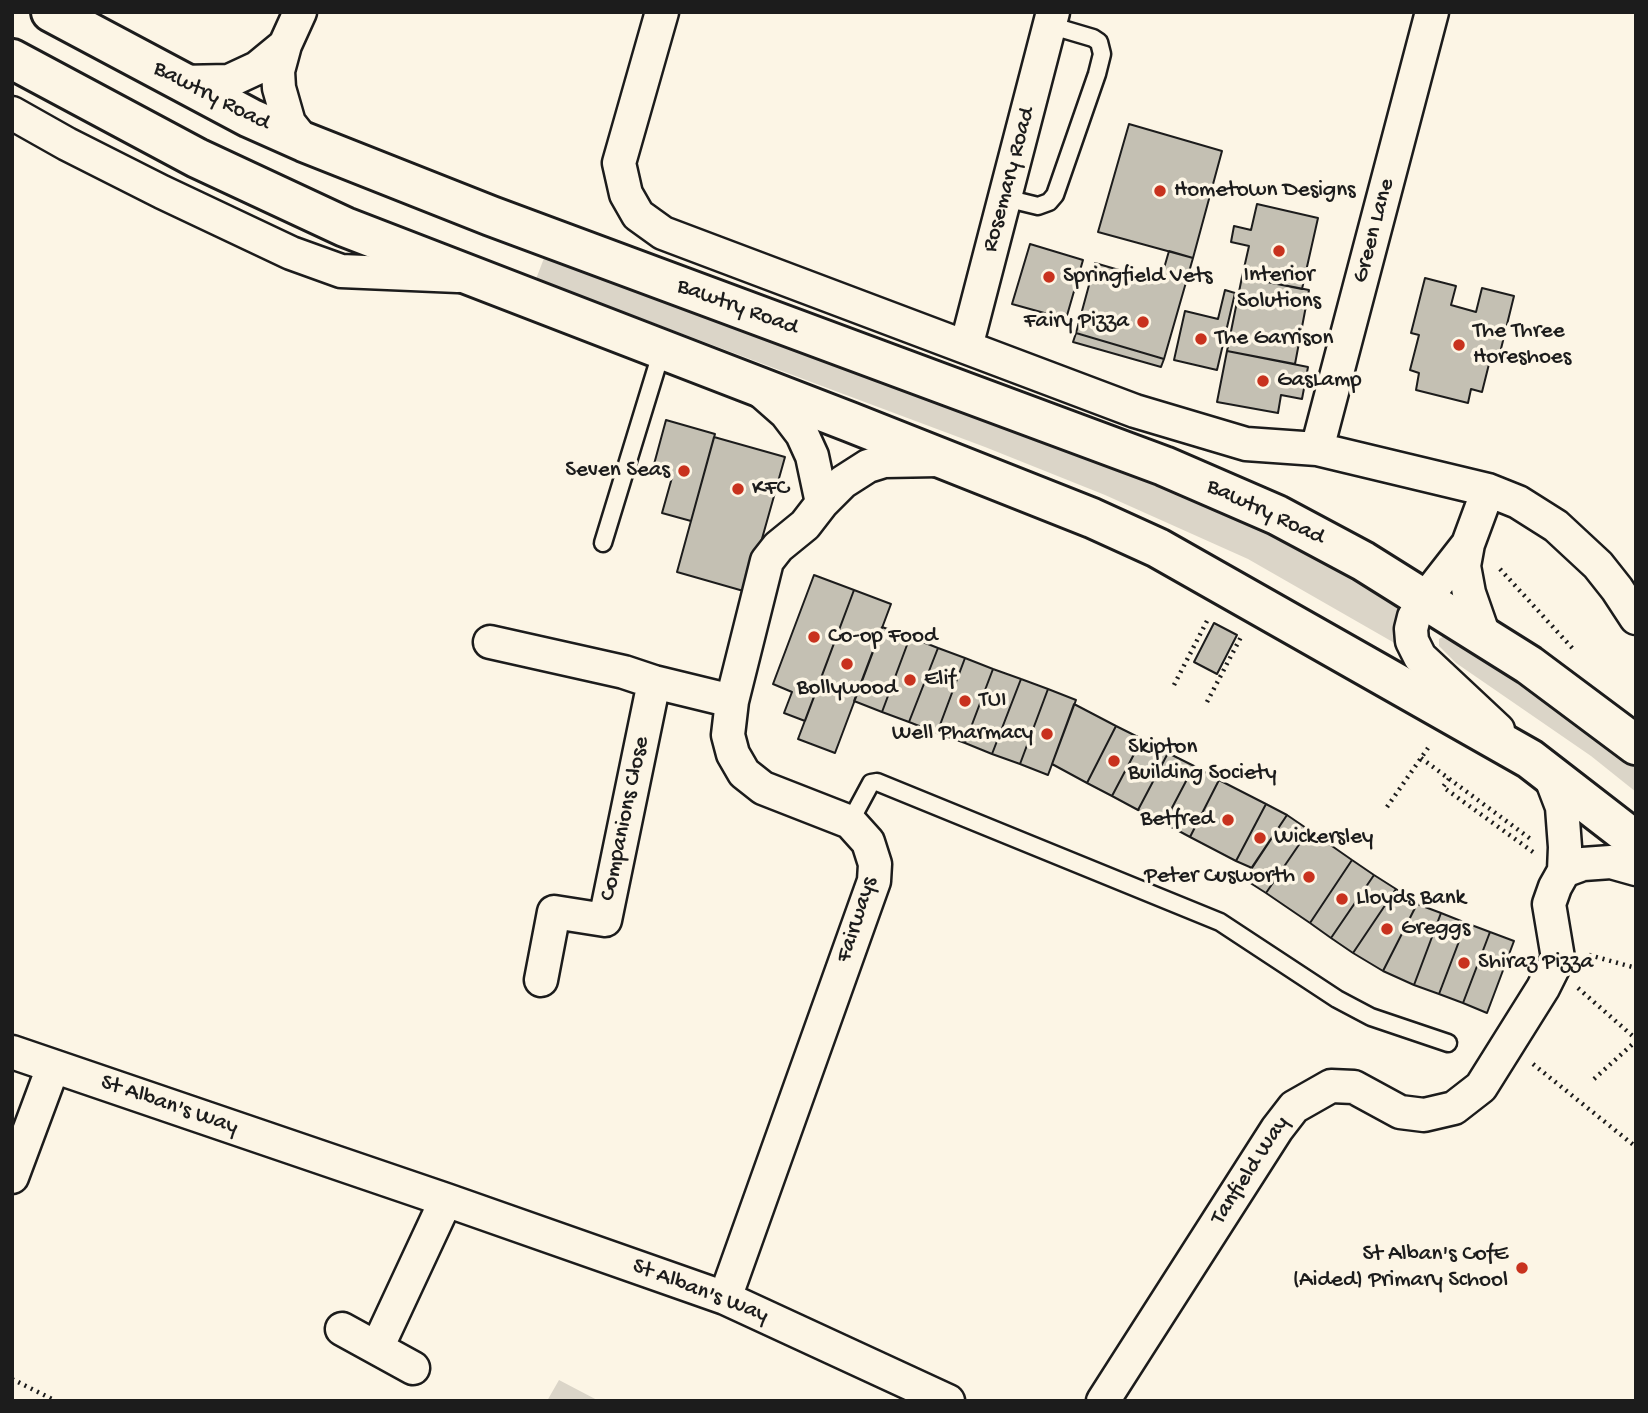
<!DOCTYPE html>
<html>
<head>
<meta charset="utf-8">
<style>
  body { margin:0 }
  #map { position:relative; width:1648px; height:1413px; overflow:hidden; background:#fcf5e5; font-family:"Gochi Hand",sans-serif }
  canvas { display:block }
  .frame { position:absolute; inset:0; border:14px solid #1c1c1c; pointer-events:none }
</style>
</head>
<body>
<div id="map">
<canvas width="1648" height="1413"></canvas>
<div class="frame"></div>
</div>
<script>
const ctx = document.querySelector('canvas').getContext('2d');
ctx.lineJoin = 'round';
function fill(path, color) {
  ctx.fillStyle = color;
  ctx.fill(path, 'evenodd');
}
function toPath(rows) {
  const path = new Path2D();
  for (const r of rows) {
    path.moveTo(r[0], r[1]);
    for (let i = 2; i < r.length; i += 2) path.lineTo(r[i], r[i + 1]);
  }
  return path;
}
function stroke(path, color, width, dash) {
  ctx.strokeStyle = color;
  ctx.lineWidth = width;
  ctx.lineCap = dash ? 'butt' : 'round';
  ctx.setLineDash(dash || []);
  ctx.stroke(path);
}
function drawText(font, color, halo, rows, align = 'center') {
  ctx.font = font + ' "Gochi Hand",sans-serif';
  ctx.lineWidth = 7;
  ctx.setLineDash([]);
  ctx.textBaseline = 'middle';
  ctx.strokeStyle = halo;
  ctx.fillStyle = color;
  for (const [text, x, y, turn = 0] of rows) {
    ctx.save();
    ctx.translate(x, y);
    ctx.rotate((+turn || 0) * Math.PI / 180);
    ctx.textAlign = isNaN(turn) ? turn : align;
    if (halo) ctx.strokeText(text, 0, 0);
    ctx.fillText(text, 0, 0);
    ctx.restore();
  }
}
const green = toPath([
  [546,253,1098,459,1274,535,1401,603,1400,616,1405,649,1248,559,1105,495,985,447,536,279],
  [1448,634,1454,635,1600,737,1636,765,1636,792,1591,756,1456,663,1439,646,1439,639],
  [559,1380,599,1401,547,1401]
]);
const building = toPath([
  [1129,124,1222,151,1193,258,1098,232,1129,124],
  [1257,204,1318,218,1302,289,1242,277,1249,246,1231,242,1234,226,1251,230,1257,204],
  [1030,244,1083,260,1066,319,1012,304,1030,244],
  [1169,251,1193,258,1164,359,1076,333,1095,263,1160,282,1169,251],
  [1242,277,1309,290,1295,364,1227,351,1242,277],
  [1425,278,1456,286,1451,305,1476,312,1482,288,1514,296,1499,357,1491,356,1482,392,1471,389,1468,403,1416,390,1419,373,1410,370,1419,335,1411,333,1425,278],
  [1225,290,1235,293,1217,370,1174,360,1185,311,1218,319,1225,290],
  [1076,333,1164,359,1161,367,1073,342,1076,333],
  [1227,351,1308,367,1302,399,1281,395,1278,413,1217,402,1227,351],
  [666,420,715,434,691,521,662,513,673,474,653,468,666,420],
  [714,437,785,457,747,592,677,572,714,437],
  [814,575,854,590,805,721,784,713,792,692,773,684,814,575],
  [854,590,891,604,835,753,798,739,854,590],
  [1214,623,1237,635,1217,674,1194,662,1214,623],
  [882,627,910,637,882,712,854,701,882,627],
  [910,637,938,648,909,722,882,712,910,637],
  [938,648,965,658,937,733,909,722,938,648],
  [965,658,993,669,965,743,937,733,965,658],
  [993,669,1021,679,992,754,965,743,993,669],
  [1021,679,1048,689,1020,764,992,754,1021,679],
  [1048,689,1076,700,1048,775,1020,764,1048,689],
  [1074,704,1116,726,1087,783,1052,764,1074,704],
  [1116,726,1142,739,1112,796,1087,783,1116,726],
  [1142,739,1168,753,1138,810,1112,796,1142,739],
  [1168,753,1194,766,1164,823,1138,810,1168,753],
  [1194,766,1219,780,1190,837,1164,823,1194,766],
  [1219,780,1266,804,1236,861,1190,837,1219,780],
  [1266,804,1287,815,1252,868,1236,861,1266,804],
  [1287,815,1309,830,1266,893,1244,879,1287,815],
  [1309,830,1352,860,1310,923,1266,893,1309,830],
  [1352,860,1374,875,1331,938,1310,923,1352,860],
  [1374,875,1396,889,1353,953,1331,938,1374,875],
  [1396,889,1417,904,1383,971,1353,953,1396,889],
  [1417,904,1441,913,1414,985,1383,971,1417,904],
  [1441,913,1466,923,1439,994,1414,985,1441,913],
  [1466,923,1490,932,1463,1003,1439,994,1466,923],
  [1490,932,1514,941,1487,1013,1463,1003,1490,932]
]);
const path = toPath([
  [1500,569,1574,650],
  [1174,685,1208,619],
  [1207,702,1242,635],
  [1421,758,1532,840],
  [1449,779,1443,787,1533,852],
  [1387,807,1428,748],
  [1589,955,1636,968],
  [1578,988,1636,1039],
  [1533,1064,1636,1147],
  [1594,1079,1636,1041],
  [12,1379,56,1401]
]);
const service = toPath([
  [1005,198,1038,206,1049,202,1055,195,1097,74,1102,54,1099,42,1093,38,1049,25],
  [603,543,662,350],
  [850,822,871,783,877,782,1220,922,1337,999,1371,1017,1448,1043]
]);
const minor = toPath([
  [300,12,285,45,278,71,279,88,289,123,304,142],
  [662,12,619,163,626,194,638,215,663,233,1135,411,1246,444,1317,449,1488,490,1518,502,1556,526,1598,565,1617,589,1636,618],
  [180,82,229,81,257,68,285,45],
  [12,113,67,144,162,192,291,253,341,271,458,276],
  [966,347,1053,12],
  [761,391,786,413,802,434,812,456,822,503],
  [1317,449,1432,12],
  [1468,544,1425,599,1414,617,1411,629,1412,641,1420,657,1498,730],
  [1484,636,1469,593,1464,566,1468,544,1488,490],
  [490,642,624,672,654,682,732,701],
  [1564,871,1583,864,1611,862,1636,869],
  [541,980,554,912,605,920,654,682],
  [12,1052,446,1200,725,1298,948,1401],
  [12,1177,53,1067],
  [725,1298,874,881,875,864,868,842,850,822,763,788,744,773,733,754,728,735,732,701,767,561,778,547,805,525,822,503,843,482,868,466,884,461,939,460],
  [342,1329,413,1368],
  [377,1348,446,1200],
  [1103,1401,1277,1129,1294,1107,1331,1086,1354,1087,1400,1112,1424,1115,1454,1108,1481,1087,1543,988,1558,958,1549,904,1555,887,1564,871,1565,847,1562,807,1549,773]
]);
const primary = toPath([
  [51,12,250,118,304,142,491,216,1164,466,1277,515,1363,561,1529,665,1636,745],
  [12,59,197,158,345,227,850,422,1092,518,1158,548,1530,759,1636,841]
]);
const markers = [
  [1160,191,7,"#c8321e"],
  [1279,251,7,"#c8321e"],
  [1049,277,7,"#c8321e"],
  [1143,322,7,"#c8321e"],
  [1201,339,7,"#c8321e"],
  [1459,345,7,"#c8321e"],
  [1263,381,7,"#c8321e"],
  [684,471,7,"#c8321e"],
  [738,489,7,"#c8321e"],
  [814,637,7,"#c8321e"],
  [847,664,7,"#c8321e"],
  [910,680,7,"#c8321e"],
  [965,701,7,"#c8321e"],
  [1047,734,7,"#c8321e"],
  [1114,761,7,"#c8321e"],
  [1228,820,7,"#c8321e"],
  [1260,838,7,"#c8321e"],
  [1309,877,7,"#c8321e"],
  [1342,899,7,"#c8321e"],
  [1387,929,7,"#c8321e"],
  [1464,963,7,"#c8321e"],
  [1522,1268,7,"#c8321e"]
];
const streetNames = [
  ["Bawtry Road",211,97,27],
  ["Rosemary Road",1010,180,-75],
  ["Green Lane",1375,231,-75],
  ["Bawtry Road",737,308,20],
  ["Bawtry Road",1265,513,25],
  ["Companions Close",626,819,-78],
  ["Fairways",858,920,-72],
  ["St Alban's Way",169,1106,19],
  ["Tanfield Way",1251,1171,-57],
  ["St Alban's Way",700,1292,21]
];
const poiNames = [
  ["Hometown Designs",1174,191],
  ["Interior",1279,276,"center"],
  ["Solutions",1279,302,"center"],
  ["Springfield Vets",1063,277],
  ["Fairy Pizza",1129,322,"right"],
  ["The Three",1473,332],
  ["Horeshoes",1473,358],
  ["The Garrison",1215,339],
  ["GasLamp",1277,381],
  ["Seven Seas",670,471,"right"],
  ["KFC",752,489],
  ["Co-op Food",828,637],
  ["Elif",924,680],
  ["Bollywood",847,689,"center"],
  ["TUI",979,701],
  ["Well Pharmacy",1033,734,"right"],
  ["Skipton",1128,748],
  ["Building Society",1128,774],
  ["Betfred",1214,820,"right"],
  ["Wickersley",1274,838],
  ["Peter Cusworth",1295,877,"right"],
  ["Lloyds Bank",1356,899],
  ["Greggs",1401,929],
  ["Shiraz Pizza",1478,963],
  ["St Alban's CofE",1508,1255,"right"],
  ["(Aided) Primary School",1508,1281,"right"]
];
fill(green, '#dbd5c8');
fill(building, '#c4c0b3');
stroke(building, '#1c1c1c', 2);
stroke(service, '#1c1c1c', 21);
stroke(minor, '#1c1c1c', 37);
stroke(primary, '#1c1c1c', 44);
stroke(path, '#1c1c1c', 4.5, [2, 5]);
stroke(service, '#fcf5e5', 16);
stroke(minor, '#fcf5e5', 32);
stroke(primary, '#fcf5e5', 38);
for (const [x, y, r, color] of markers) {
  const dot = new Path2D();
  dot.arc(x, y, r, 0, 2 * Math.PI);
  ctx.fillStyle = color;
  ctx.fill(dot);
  stroke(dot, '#fcf5e5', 2.5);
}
drawText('23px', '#1c1c1c', '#fcf5e5', streetNames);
drawText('23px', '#1c1c1c', '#fcf5e5', poiNames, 'left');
</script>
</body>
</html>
